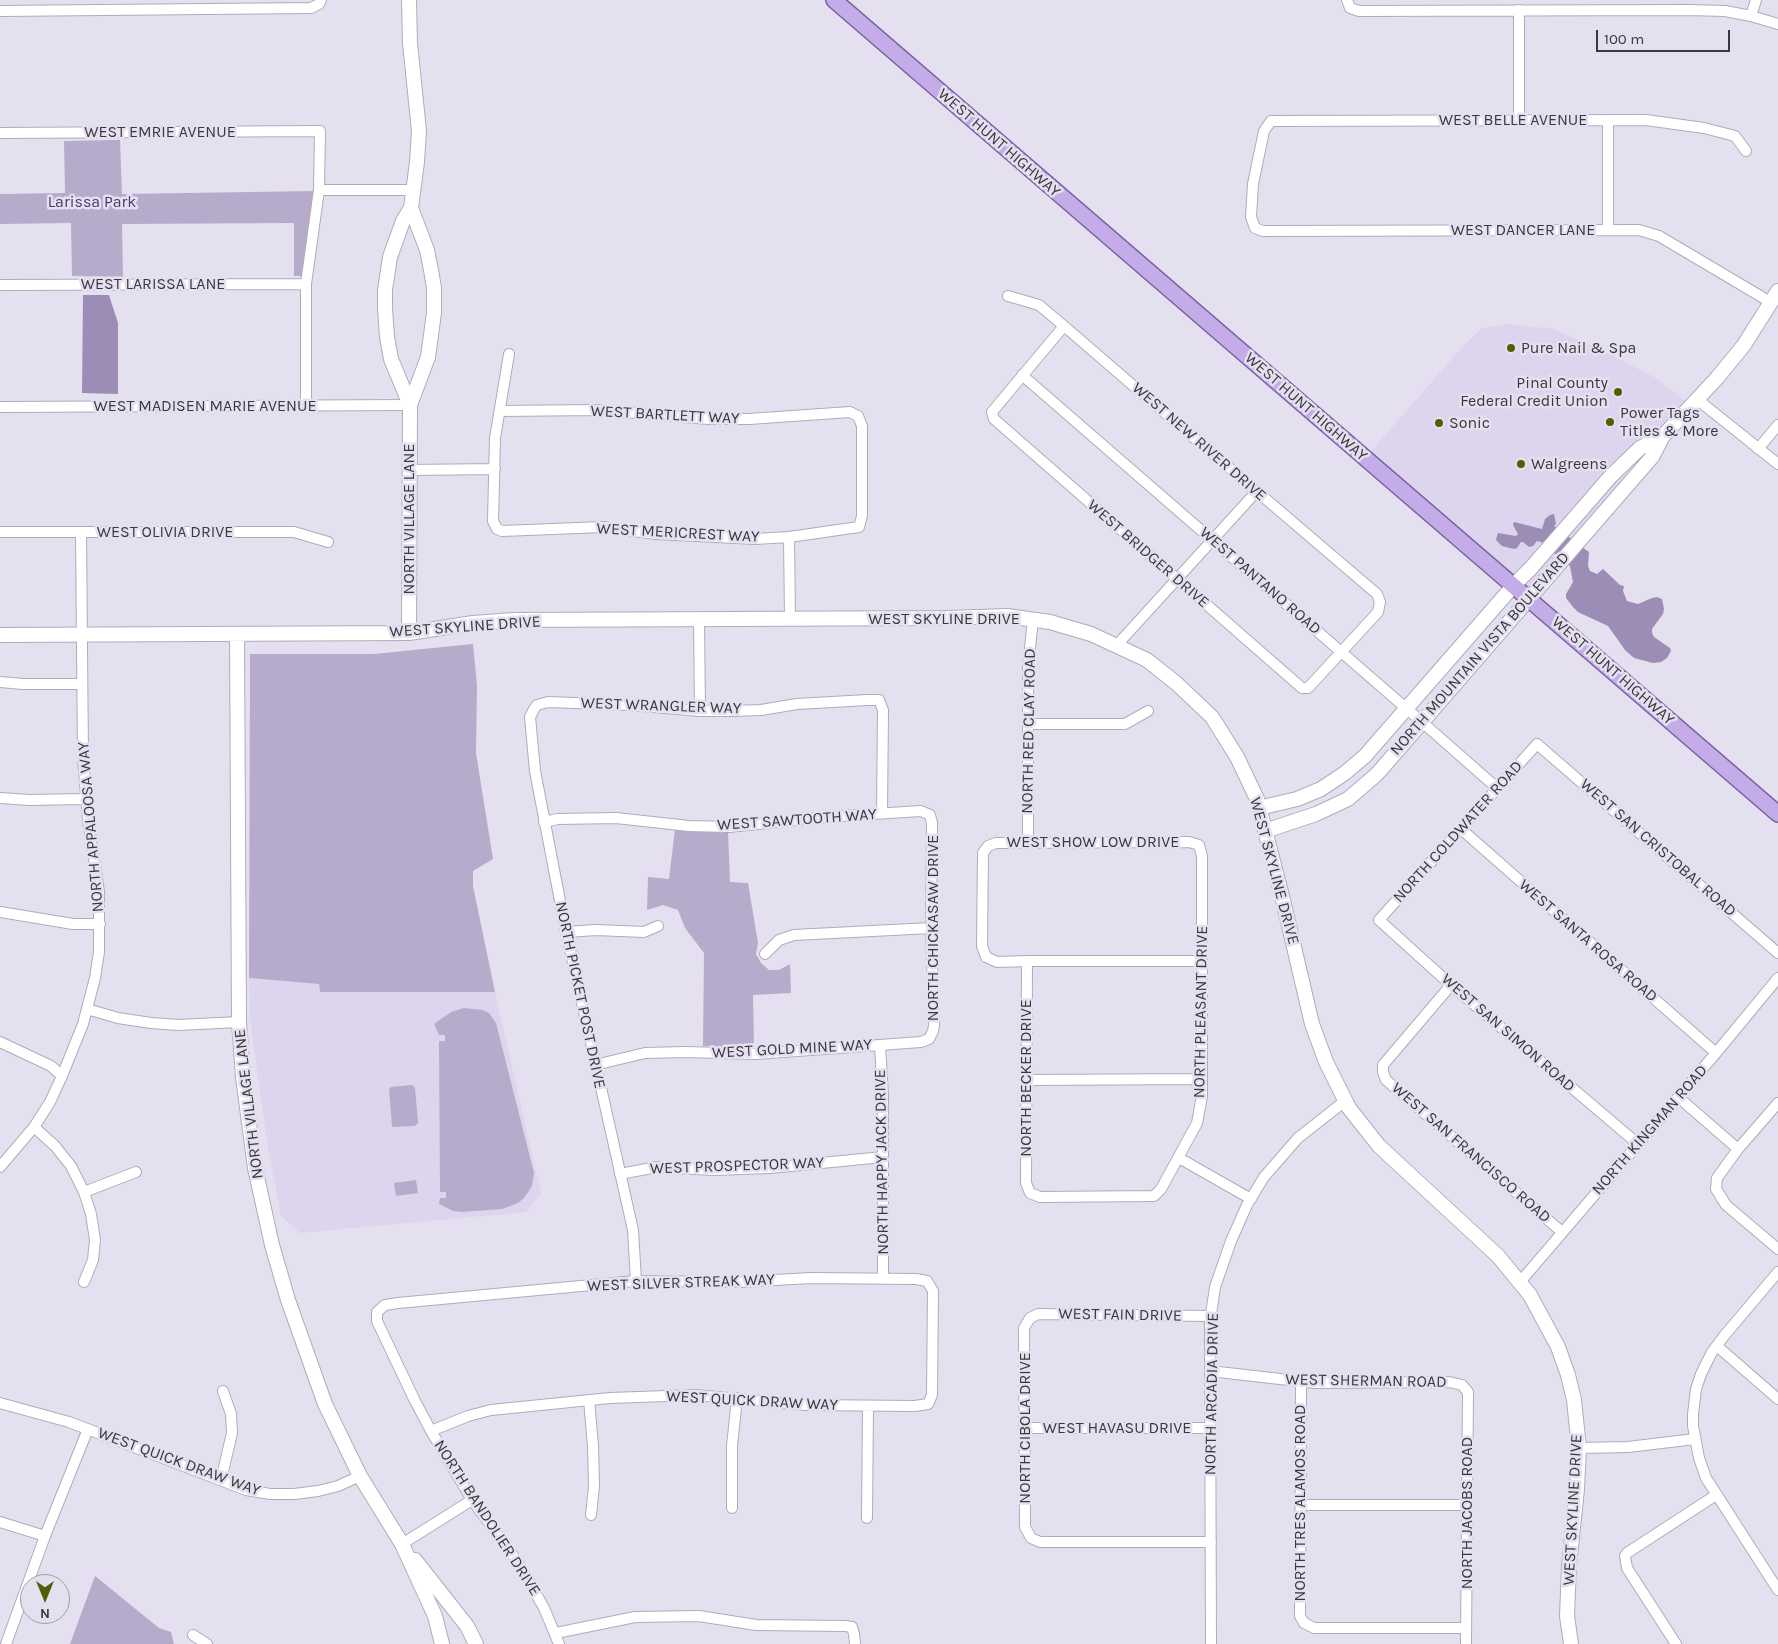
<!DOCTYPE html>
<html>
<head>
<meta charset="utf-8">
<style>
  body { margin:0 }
  #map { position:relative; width:1778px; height:1644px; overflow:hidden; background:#e5e0f0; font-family:Karla,sans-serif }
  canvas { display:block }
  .north { position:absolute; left:20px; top:1574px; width:50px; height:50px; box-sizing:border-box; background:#e5e0f0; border:1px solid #a19da9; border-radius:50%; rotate:180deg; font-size:14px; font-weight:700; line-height:20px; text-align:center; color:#3a383e }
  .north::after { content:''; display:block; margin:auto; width:18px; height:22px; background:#4f6004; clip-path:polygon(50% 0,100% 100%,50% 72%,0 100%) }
  .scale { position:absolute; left:1596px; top:30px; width:134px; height:22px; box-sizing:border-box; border:2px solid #3a383e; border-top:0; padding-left:6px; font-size:15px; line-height:18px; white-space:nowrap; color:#3a383e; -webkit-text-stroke:4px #e5e0f0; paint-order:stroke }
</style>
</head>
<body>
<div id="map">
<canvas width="1778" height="1644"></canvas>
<div class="north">N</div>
<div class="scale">100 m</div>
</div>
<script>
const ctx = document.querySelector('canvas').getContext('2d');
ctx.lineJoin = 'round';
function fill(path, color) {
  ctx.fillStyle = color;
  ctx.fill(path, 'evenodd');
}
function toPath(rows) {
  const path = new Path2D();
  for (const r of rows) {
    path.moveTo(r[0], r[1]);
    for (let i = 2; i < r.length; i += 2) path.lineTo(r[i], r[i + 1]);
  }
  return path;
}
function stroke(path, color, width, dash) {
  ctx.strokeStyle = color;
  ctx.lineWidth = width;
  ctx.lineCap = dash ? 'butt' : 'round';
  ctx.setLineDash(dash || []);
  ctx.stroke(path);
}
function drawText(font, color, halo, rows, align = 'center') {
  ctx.font = font + ' Karla,sans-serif';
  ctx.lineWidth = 5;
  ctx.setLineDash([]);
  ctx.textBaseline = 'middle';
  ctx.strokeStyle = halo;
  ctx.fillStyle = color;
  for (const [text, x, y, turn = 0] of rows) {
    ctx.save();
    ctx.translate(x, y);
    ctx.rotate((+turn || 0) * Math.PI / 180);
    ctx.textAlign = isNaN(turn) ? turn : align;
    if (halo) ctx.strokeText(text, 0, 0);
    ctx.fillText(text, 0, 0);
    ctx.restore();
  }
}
const built = toPath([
  [1508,324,1554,329,1601,350,1656,378,1692,406,1634,464,1524,594,1365,458,1463,346,1482,328],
  [249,978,319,984,320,992,495,992,541,1194,526,1212,300,1233,281,1216,267,1141,258,1079,250,1016]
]);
const green = toPath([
  [113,140,120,140,122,194,314,191,302,276,294,276,294,223,122,224,123,277,72,276,71,223,0,224,0,194,65,193,64,141],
  [473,644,477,685,476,753,493,859,473,871,473,886,495,992,320,992,319,984,249,978,250,654,374,654],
  [675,829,728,831,730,882,748,883,758,943,756,954,761,963,769,970,779,970,790,964,791,993,753,995,754,1047,703,1046,704,953,685,928,678,910,663,905,647,910,648,877,669,879],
  [464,1008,482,1010,489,1013,496,1023,534,1173,532,1186,524,1198,518,1203,502,1209,461,1212,453,1211,439,1204,440,1198,446,1198,446,1192,440,1192,439,1041,445,1041,445,1035,439,1035,434,1024,451,1012],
  [412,1085,415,1088,418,1123,415,1126,392,1127,389,1089,391,1087],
  [416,1180,418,1193,396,1196,394,1183],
  [95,1576,159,1628,171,1632,174,1644,70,1644]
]);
const water = toPath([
  [83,295,109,295,118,323,118,394,82,393],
  [1554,514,1556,524,1554,526,1589,552,1588,566,1590,571,1597,574,1603,569,1620,585,1624,586,1623,591,1627,601,1638,604,1652,598,1657,597,1662,599,1664,609,1663,614,1652,629,1652,633,1654,637,1670,648,1671,651,1667,658,1661,662,1653,663,1634,658,1625,650,1608,626,1578,612,1573,607,1566,598,1566,594,1573,582,1570,566,1541,542,1537,541,1533,546,1529,547,1523,542,1521,542,1517,548,1514,549,1502,546,1496,540,1498,533,1516,536,1518,534,1513,525,1514,522,1542,529,1545,519,1550,515]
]);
const street = toPath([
  [1347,0,1350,8,1359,11,1688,10,1725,11,1751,16,1778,24],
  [0,11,311,8,319,4,321,0],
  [1751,16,1756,0],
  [1519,119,1519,10],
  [1608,120,1608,229],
  [0,133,320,131,319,190,306,284,306,405],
  [1746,151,1735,136,1704,128,1646,120,1271,121,1264,131,1253,184,1251,217,1255,228,1263,231,1639,230,1659,236,1772,303],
  [319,190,413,190],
  [0,285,306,284],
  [1008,296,1039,305,1064,326,1151,401,1377,594,1380,602,1378,612,1308,688,1302,688,994,419,992,412,1064,326],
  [1022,375,1422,722,1497,788],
  [1698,400,1778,464],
  [0,407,410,405],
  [500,411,597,410,709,419,749,419,850,412,858,416,862,426,862,516,859,527,789,537,755,539,656,534,603,527,502,531,497,529,493,521,495,438,509,354],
  [1758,449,1778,425],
  [409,470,495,469],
  [0,532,294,532,328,542],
  [789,537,790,619],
  [699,620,700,711],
  [1117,645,1257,491],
  [0,682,23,684,82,684],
  [1028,724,1125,724,1148,711],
  [0,798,29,800,85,799],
  [544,822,558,819,616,818,689,826,729,827,825,817,921,811,930,815,932,823,931,928,934,1025,933,1031,929,1039,921,1042,756,1054,685,1052,645,1053,595,1065],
  [1461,829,1716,1053],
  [1028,843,1028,666,1033,620],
  [0,912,73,924,100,924],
  [566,932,596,930,644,932,658,926],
  [765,954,779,940,794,935,931,928],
  [1027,961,1026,1183,1030,1193,1040,1197,1154,1196,1161,1189,1197,1123,1202,1096,1202,856,1199,845,1189,842,996,843,988,846,983,853,982,946,986,957,997,962,1027,961,1202,961],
  [1451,985,1383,1065,1383,1072,1386,1080,1562,1232],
  [87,1009,118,1018,151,1023,178,1025,239,1022],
  [0,1042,51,1066,62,1076],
  [880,1045,883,1095,883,1278],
  [1026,1080,1202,1079],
  [1678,1097,1738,1149],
  [1778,1103,1738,1149,1717,1178,1716,1189,1726,1205,1778,1249],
  [34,1127,55,1146,71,1166,84,1192,91,1214,95,1240,93,1260,84,1282],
  [1638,1144,1451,985,1379,920,1537,744,1778,953],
  [1179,1158,1251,1199],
  [0,1167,34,1127,50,1102,62,1076,83,1024,95,978,99,952,99,892,88,820,83,758,81,532],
  [620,1174,657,1167,713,1170,770,1168,883,1157],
  [84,1192,136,1172],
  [1778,1272,1724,1336,1712,1352,1701,1374,1696,1389,1693,1414,1693,1426,1699,1458,1706,1478,1778,1590],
  [636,1281,633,1230,566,932,535,771,530,717,534,709,537,705,548,702,630,705,700,711,731,711,761,710,797,704,867,700,879,700,883,710,882,813],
  [1520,1282,1716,1053,1778,978],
  [1717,1346,1778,1399],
  [1210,1371,1315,1383,1449,1382,1462,1385,1468,1392,1466,1644],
  [1301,1382,1300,1616,1304,1623,1314,1628,1466,1628],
  [589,1400,593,1446,594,1486,591,1515],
  [0,1403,69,1422,246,1490,270,1494,294,1494,318,1491,338,1486,360,1476],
  [1025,1428,1210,1428],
  [431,1431,468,1416,491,1410,610,1398,696,1395,806,1405,915,1406,928,1404,932,1395,933,1291,927,1281,916,1279,811,1278,739,1282,635,1281,398,1303,385,1305,377,1312,377,1321,414,1399,431,1431,472,1500,517,1561,531,1585,544,1608,559,1644],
  [1579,1448,1628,1447,1695,1439],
  [221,1480,232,1433,231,1414,223,1391],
  [1300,1505,1467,1505],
  [732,1508,732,1446,737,1398],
  [867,1518,868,1406],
  [0,1522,45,1536],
  [1211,1542,1040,1542,1031,1538,1025,1527,1024,1328,1030,1318,1038,1314,1211,1316],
  [402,1544,472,1500],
  [556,1633,635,1617,699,1616,756,1625,845,1626,852,1627,854,1634,855,1644],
  [193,1635,207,1644],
  [6,1644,45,1536,88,1429],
  [1211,1644,1210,1356,1210,1321,1215,1287,1231,1241,1247,1205,1264,1177,1298,1138,1345,1101],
  [1676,1644,1627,1568,1625,1556,1627,1553,1716,1495]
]);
const secondary = toPath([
  [410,405,391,359,387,337,385,308,385,290,390,257,403,221,411,208],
  [409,633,410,405,428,357,434,313,434,288,431,270,427,250,411,208,417,162,419,131,410,43,409,0],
  [237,634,239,1022,243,1077,255,1168,272,1245,288,1300,325,1404,360,1476,402,1544,435,1616,442,1644],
  [0,635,409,633,473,623,514,620,947,618,1007,616,1050,622,1091,634,1147,660,1176,683,1212,717,1237,757,1257,799,1283,900,1312,1024,1326,1062,1349,1108,1379,1146,1498,1256,1530,1295,1558,1347,1568,1375,1574,1400,1579,1448,1577,1489,1569,1566,1567,1616,1571,1644],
  [1259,808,1297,799,1321,789,1345,773,1365,756,1514,585,1531,568,1610,477,1640,448,1663,436],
  [1265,831,1316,814,1348,799,1377,774,1652,457,1663,436,1717,378,1744,345,1778,291],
  [415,1560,467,1626,476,1644]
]);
const primary = toPath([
  [834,0,1778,814]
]);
const markers = [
  [1511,348,5,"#4f6004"],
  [1618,392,5,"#4f6004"],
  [1610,422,5,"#4f6004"],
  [1439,423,5,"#4f6004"],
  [1521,464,5,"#4f6004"]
];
const streetNames = [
  ["WEST BELLE AVENUE",1513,120],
  ["WEST EMRIE AVENUE",160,132],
  ["WEST HUNT HIGHWAY",999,143,41],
  ["WEST DANCER LANE",1523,230],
  ["WEST LARISSA LANE",153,284],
  ["WEST MADISEN MARIE AVENUE",205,406],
  ["WEST HUNT HIGHWAY",1306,407,41],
  ["WEST BARTLETT WAY",665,415,3],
  ["WEST NEW RIVER DRIVE",1199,442,41],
  ["NORTH VILLAGE LANE",409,519,-90],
  ["WEST OLIVIA DRIVE",165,532],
  ["WEST MERICREST WAY",678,533,3],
  ["WEST BRIDGER DRIVE",1148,554,41],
  ["WEST PANTANO ROAD",1260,581,41],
  ["WEST SKYLINE DRIVE",944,619],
  ["WEST SKYLINE DRIVE",465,627,-4],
  ["NORTH MOUNTAIN VISTA BOULEVARD",1480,654,-49],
  ["WEST HUNT HIGHWAY",1613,671,41],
  ["WEST WRANGLER WAY",661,706,2],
  ["NORTH RED CLAY ROAD",1029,731,-89],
  ["WEST SAWTOOTH WAY",797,820,-4],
  ["NORTH APPALOOSA WAY",91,827,-95],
  ["NORTH COLDWATER ROAD",1458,832,-48],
  ["WEST SHOW LOW DRIVE",1093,842],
  ["WEST SAN CRISTOBAL ROAD",1658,848,41],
  ["WEST SKYLINE DRIVE",1274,871,75],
  ["NORTH CHICKASAW DRIVE",933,928,-90],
  ["WEST SANTA ROSA ROAD",1588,941,41],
  ["NORTH PICKET POST DRIVE",580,995,78],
  ["NORTH PLEASANT DRIVE",1201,1012,-89],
  ["WEST SAN SIMON ROAD",1508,1033,41],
  ["WEST GOLD MINE WAY",792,1049,-3],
  ["NORTH BECKER DRIVE",1026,1078,-90],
  ["NORTH VILLAGE LANE",249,1104,-97],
  ["NORTH KINGMAN ROAD",1650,1130,-49],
  ["WEST SAN FRANCISCO ROAD",1471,1153,41],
  ["NORTH HAPPY JACK DRIVE",882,1162,-91],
  ["WEST PROSPECTOR WAY",737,1166,-2],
  ["WEST SILVER STREAK WAY",681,1283,-2],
  ["WEST FAIN DRIVE",1120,1315,1],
  ["WEST SHERMAN ROAD",1366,1381,1],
  ["NORTH ARCADIA DRIVE",1212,1394,-89],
  ["WEST QUICK DRAW WAY",752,1401,3],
  ["NORTH CIBOLA DRIVE",1025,1428,-90],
  ["WEST HAVASU DRIVE",1117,1428],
  ["WEST QUICK DRAW WAY",179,1462,20],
  ["NORTH TRES ALAMOS ROAD",1300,1503,-90],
  ["WEST SKYLINE DRIVE",1573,1510,-87],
  ["NORTH JACOBS ROAD",1467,1513,-90],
  ["NORTH BANDOLIER DRIVE",487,1518,57]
];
const parkNames = [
  ["Larissa Park",92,202]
];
const poiNames = [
  ["Pure Nail & Spa",1521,348],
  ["Pinal County",1608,383,"right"],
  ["Federal Credit Union",1608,401,"right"],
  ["Power Tags",1620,413],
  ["Titles & More",1620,431],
  ["Sonic",1449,423],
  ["Walgreens",1531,464]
];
fill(built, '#ddd5ed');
fill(green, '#b6abcb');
fill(water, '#9b8db5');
stroke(street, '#b0abbb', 12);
stroke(secondary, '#b0abbb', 16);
stroke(primary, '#7a60a2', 18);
stroke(street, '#fff', 10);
stroke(secondary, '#fff', 14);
stroke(primary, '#c4ace8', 15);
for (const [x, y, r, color] of markers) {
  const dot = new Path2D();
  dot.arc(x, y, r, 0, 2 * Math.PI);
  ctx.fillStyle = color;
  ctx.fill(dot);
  stroke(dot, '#e5e0f0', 2);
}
drawText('16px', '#3a383e', '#e5e0f0', streetNames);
drawText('16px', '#4c366d', '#e5e0f0', parkNames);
drawText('16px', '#3a383e', '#e5e0f0', poiNames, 'left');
</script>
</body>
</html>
